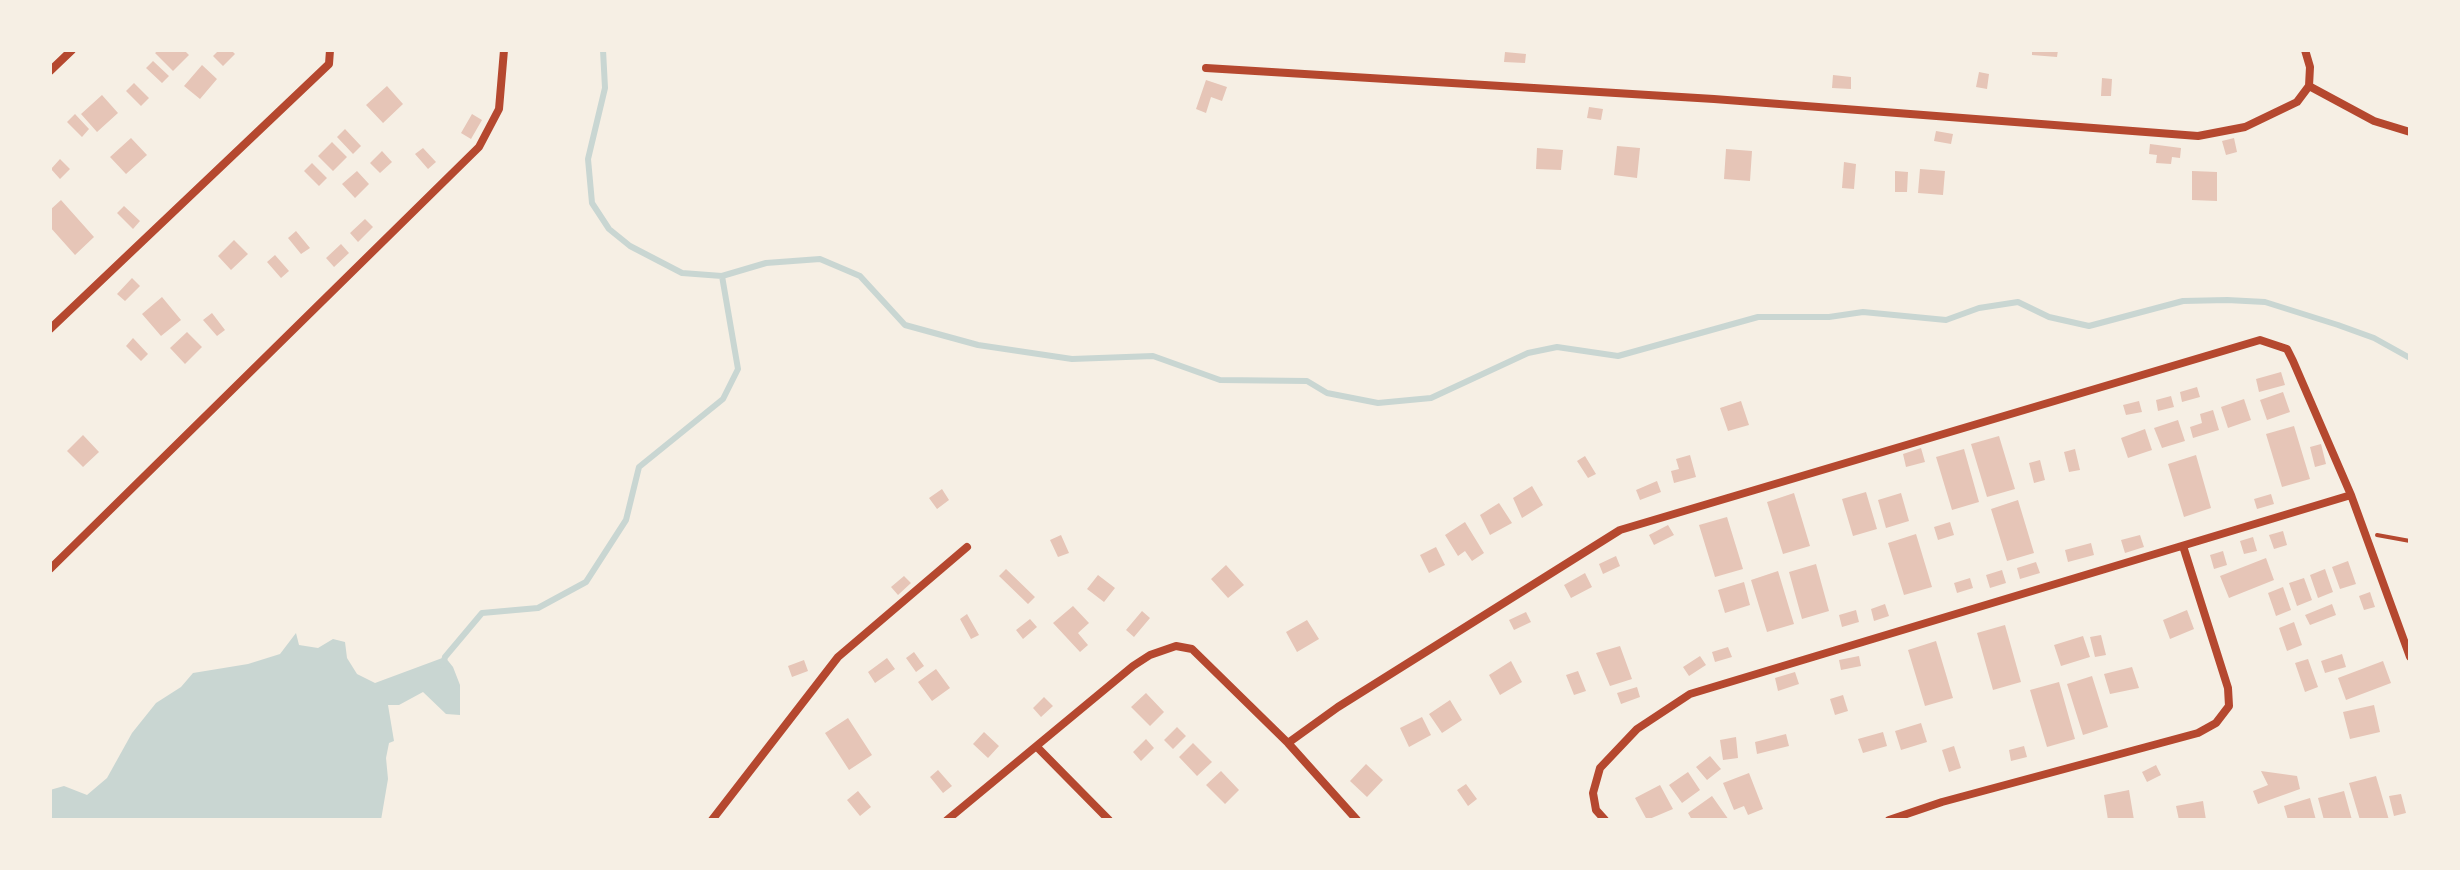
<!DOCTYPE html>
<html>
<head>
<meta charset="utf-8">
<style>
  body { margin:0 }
  #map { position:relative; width:2460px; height:870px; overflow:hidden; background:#f6efe4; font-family:"Public Sans",sans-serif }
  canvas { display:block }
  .frame { position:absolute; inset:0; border:52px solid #f6efe4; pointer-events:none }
</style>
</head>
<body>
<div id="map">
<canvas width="2460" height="870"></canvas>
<div class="frame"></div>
</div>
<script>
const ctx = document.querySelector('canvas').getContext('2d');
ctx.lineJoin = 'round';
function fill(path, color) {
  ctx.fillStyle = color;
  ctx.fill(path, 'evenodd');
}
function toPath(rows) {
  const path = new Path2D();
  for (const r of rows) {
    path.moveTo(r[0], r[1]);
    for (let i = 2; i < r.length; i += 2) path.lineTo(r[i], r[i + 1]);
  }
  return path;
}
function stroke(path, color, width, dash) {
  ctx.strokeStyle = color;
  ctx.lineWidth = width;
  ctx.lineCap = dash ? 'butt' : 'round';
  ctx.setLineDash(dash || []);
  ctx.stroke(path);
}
const water = toPath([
  [296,633,299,645,318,648,333,639,345,642,347,658,357,674,375,683,445,657,453,667,460,685,460,715,446,714,423,692,399,705,388,705,394,741,389,743,386,758,388,779,381,820,50,820,50,790,64,786,87,795,107,778,132,733,156,703,181,687,193,673,248,664,280,654]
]);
const stream = toPath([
  [603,50,605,88,588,159,592,203,609,229,630,246,682,273,722,276,766,263,820,259,860,276,905,325,978,345,1072,359,1153,356,1220,380,1307,381,1327,393,1378,403,1431,398,1528,353,1557,347,1618,356,1758,317,1829,317,1863,312,1946,320,1979,308,2018,302,2049,317,2089,326,2183,301,2227,300,2265,302,2338,325,2374,338,2410,358],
  [443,665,445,657,482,613,538,608,586,582,626,520,639,467,723,399,738,369,722,276]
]);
const building = toPath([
  [159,50,184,50,189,55,173,71,155,53],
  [219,50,231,50,235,54,223,66,213,56],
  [2032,50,2058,50,2057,57,2032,55],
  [1505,52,1526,54,1525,63,1504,62],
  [153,61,169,76,162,83,146,68],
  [202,65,217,79,200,99,184,86],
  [1979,72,1989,74,1987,89,1976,87],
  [1833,75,1851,77,1851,89,1832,88],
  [2102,78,2112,79,2111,96,2101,96],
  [1206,80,1227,87,1222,101,1211,97,1206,113,1196,109],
  [134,83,149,98,141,106,126,91],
  [387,86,403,104,383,123,366,105],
  [102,95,118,113,97,132,81,114],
  [1589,107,1603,109,1601,120,1587,118],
  [75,114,89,129,82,137,67,122],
  [472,114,482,120,471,139,461,133],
  [345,129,361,146,353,154,337,137],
  [1936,131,1953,134,1951,144,1934,141],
  [131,138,147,155,126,174,110,157],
  [2234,138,2237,152,2226,155,2222,141],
  [332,142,347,157,333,171,318,156],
  [2150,144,2181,148,2180,158,2172,157,2171,164,2156,163,2157,155,2149,154],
  [1617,146,1640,148,1637,178,1614,175],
  [423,148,436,162,428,169,415,154],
  [1537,148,1563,150,1561,170,1536,169],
  [1726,149,1752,151,1750,181,1724,179],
  [382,151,392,162,380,173,370,163],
  [60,159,70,169,60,179,51,169],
  [1844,162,1856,164,1854,189,1842,188],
  [312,163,327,178,319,186,304,171],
  [1920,169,1945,171,1943,195,1918,193],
  [357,171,369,184,355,198,342,184],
  [1895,171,1908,172,1907,192,1895,192],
  [2192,171,2217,172,2217,201,2192,200],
  [61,200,94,237,75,255,50,227,50,210],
  [124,206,140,221,133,229,117,213],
  [365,219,373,227,358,242,350,233],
  [296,231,310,248,301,254,288,238],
  [234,240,248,254,231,270,218,256],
  [341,244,349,253,334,267,326,258],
  [275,255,289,271,281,278,267,262],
  [132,278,140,286,125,301,117,294],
  [162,297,181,320,161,336,142,314],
  [212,313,225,330,217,336,203,320],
  [187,332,202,347,185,364,170,348],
  [133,338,148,354,141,361,126,346],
  [2281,372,2285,385,2259,392,2256,379],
  [2197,387,2200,397,2182,402,2180,392],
  [2283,392,2290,412,2267,420,2260,400],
  [2171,396,2174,407,2158,411,2156,400],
  [2244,399,2251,420,2228,428,2221,407],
  [1741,401,1749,425,1728,431,1720,408],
  [2139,401,2142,412,2126,415,2123,405],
  [2213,410,2219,430,2193,438,2190,427,2202,423,2200,414],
  [2178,420,2185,441,2162,448,2154,428],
  [2294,426,2310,479,2282,487,2266,434],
  [2145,429,2152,450,2128,458,2121,438],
  [83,435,99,452,83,467,67,451],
  [1999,436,2015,489,1987,497,1971,444],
  [2321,444,2326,464,2315,467,2310,447],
  [1921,448,1925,462,1906,467,1903,454],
  [1964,449,1979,502,1952,510,1936,457],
  [2075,449,2080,470,2069,472,2064,452],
  [1690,455,1696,477,1674,483,1671,471,1679,469,1676,459],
  [2196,455,2211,508,2184,517,2168,464],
  [1585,456,1596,474,1588,478,1577,461],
  [2040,460,2045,480,2034,483,2029,463],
  [1657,481,1661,492,1640,500,1636,490],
  [1532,486,1543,505,1522,518,1513,498],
  [942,489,949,500,937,509,929,498],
  [1866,492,1877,529,1853,536,1842,499],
  [1794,493,1810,546,1783,554,1767,502],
  [1901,493,1909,521,1886,528,1878,500],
  [2271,494,2274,504,2257,509,2254,499],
  [2018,500,2034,553,2007,561,1991,509],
  [1499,503,1512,523,1490,535,1480,515],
  [1727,517,1743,569,1715,577,1699,525],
  [1465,522,1484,553,1472,561,1465,551,1458,556,1445,535],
  [1950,522,1954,535,1938,540,1934,527],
  [1668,525,1674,535,1654,545,1649,535],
  [2283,531,2287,545,2274,549,2269,535],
  [1916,534,1932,587,1904,595,1888,543],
  [1061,535,1069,553,1058,557,1050,540],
  [2140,535,2144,547,2125,553,2121,540],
  [2253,537,2257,551,2244,554,2240,541],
  [2091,543,2094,555,2068,562,2065,550],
  [1436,547,1445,565,1429,573,1420,555],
  [2223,551,2227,565,2214,569,2210,555],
  [1616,556,1620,566,1603,574,1599,564],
  [2266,558,2274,580,2229,598,2220,576],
  [2348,561,2356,584,2340,589,2332,567],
  [2036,562,2040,573,2020,579,2017,568],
  [1816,564,1829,611,1802,619,1789,572],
  [1226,565,1244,585,1228,598,1211,579],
  [1006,569,1035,597,1028,604,999,576],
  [2325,569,2333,592,2318,598,2310,575],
  [2002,570,2006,583,1990,588,1986,575],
  [1778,571,1794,624,1767,632,1751,580],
  [1585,573,1592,587,1571,598,1564,585],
  [1098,575,1115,588,1104,602,1087,589],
  [904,576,911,583,898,595,891,587],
  [1970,578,1973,588,1957,593,1954,583],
  [2304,578,2312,600,2297,606,2289,583],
  [1744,582,1750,605,1725,613,1718,590],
  [2283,587,2291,610,2276,616,2268,593],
  [2370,592,2375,607,2364,610,2359,596],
  [1885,604,1889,616,1874,621,1871,609],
  [2332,604,2336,615,2310,625,2305,615],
  [1073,606,1089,623,1078,633,1088,645,1080,652,1053,623],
  [1856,610,1859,622,1842,627,1839,615],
  [2187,610,2194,629,2170,639,2163,620],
  [1142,611,1150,618,1134,637,1126,630],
  [1526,612,1531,622,1514,630,1509,620],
  [967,614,979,635,971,639,960,619],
  [1030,619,1037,627,1023,639,1016,630],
  [1307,620,1319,639,1297,652,1286,632],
  [2294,622,2302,645,2287,651,2279,628],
  [2005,625,2021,682,1993,690,1977,633],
  [2101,635,2106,655,2095,657,2090,637],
  [2083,636,2090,657,2061,666,2054,645],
  [1936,641,1953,698,1925,706,1908,650],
  [1620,646,1632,679,1610,686,1596,653],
  [1728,647,1732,657,1715,662,1712,652],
  [914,652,924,666,916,672,906,658],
  [2342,654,2346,667,2325,673,2321,661],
  [1700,656,1706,665,1689,676,1683,667],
  [1859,656,1861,666,1841,670,1839,660],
  [887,658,895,669,875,683,868,672],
  [2308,659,2318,687,2305,692,2295,663],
  [804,660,808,671,792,677,788,666],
  [1511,661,1522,682,1500,695,1489,675],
  [2383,661,2391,683,2346,700,2338,678],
  [2132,667,2139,688,2110,694,2104,674],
  [936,669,950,688,932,701,918,682],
  [1578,671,1586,691,1574,695,1566,675],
  [1795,672,1799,684,1778,691,1775,678],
  [2092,676,2108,727,2083,735,2067,684],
  [2059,682,2075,739,2047,747,2030,690],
  [1637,687,1640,697,1621,704,1617,693],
  [1146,693,1164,712,1150,726,1131,707],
  [1843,695,1848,711,1835,715,1830,699],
  [1044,697,1053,706,1041,717,1033,708],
  [1450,700,1462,720,1442,733,1429,714],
  [2374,705,2380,732,2350,739,2343,712],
  [1422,717,1431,735,1409,747,1400,728],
  [848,718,872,755,849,770,825,733],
  [1921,723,1927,742,1901,750,1895,731],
  [1177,727,1186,736,1173,749,1164,740],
  [984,732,999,746,988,758,973,744],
  [1883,732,1887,746,1863,753,1858,739],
  [1786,734,1789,746,1757,754,1755,742],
  [1736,737,1738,758,1723,760,1720,740],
  [1146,739,1154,748,1141,761,1133,752],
  [1193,743,1212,762,1197,776,1179,757],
  [1954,746,1961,768,1949,772,1942,750],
  [2024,746,2027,757,2011,761,2009,750],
  [1710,756,1721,769,1707,780,1696,767],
  [1366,764,1383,780,1367,797,1350,781],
  [2156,765,2161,775,2147,782,2142,772],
  [938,770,952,786,943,793,930,777],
  [1221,771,1239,790,1225,804,1206,785],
  [2261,771,2297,776,2300,789,2258,804,2253,791,2268,785],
  [1688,772,1700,790,1682,803,1669,785],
  [1749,773,1763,809,1748,815,1744,806,1734,810,1723,783],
  [2376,776,2389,820,2360,820,2349,783],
  [1466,784,1477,799,1468,806,1457,790],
  [1660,785,1673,809,1647,820,1635,798],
  [2129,790,2134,820,2108,820,2104,795],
  [858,791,871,807,860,816,847,800],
  [2344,791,2352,820,2324,820,2318,798],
  [2401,794,2406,813,2394,816,2389,796],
  [1712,796,1729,820,1692,820,1688,813],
  [2310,798,2316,820,2288,820,2284,806],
  [2203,801,2206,820,2179,820,2176,806]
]);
const path = toPath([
  [2377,535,2410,541]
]);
const minor = toPath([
  [1206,68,1714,99,2198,136,2245,127,2297,102,2309,86,2310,67,2305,50],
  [50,71,72,50],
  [2309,86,2374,121,2410,132],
  [50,329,329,64,330,50],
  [50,569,479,147,499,109,504,50],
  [1288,743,1338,707,1620,530,2260,340,2287,349,2293,361,2351,495,2410,657],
  [1037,747,1109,820],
  [712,820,838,657,967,547],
  [947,820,1133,666,1150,655,1176,646,1192,649,1288,743,1357,820],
  [1605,820,1596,810,1593,793,1600,768,1637,729,1690,694,2351,495],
  [1889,820,1942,802,2198,733,2216,723,2229,706,2228,688,2183,546]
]);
fill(water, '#c9d6d2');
stroke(stream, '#c9d6d2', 6);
fill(building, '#e6c5b7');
stroke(path, '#b5482f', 4);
stroke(minor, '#b5482f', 8);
</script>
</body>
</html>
